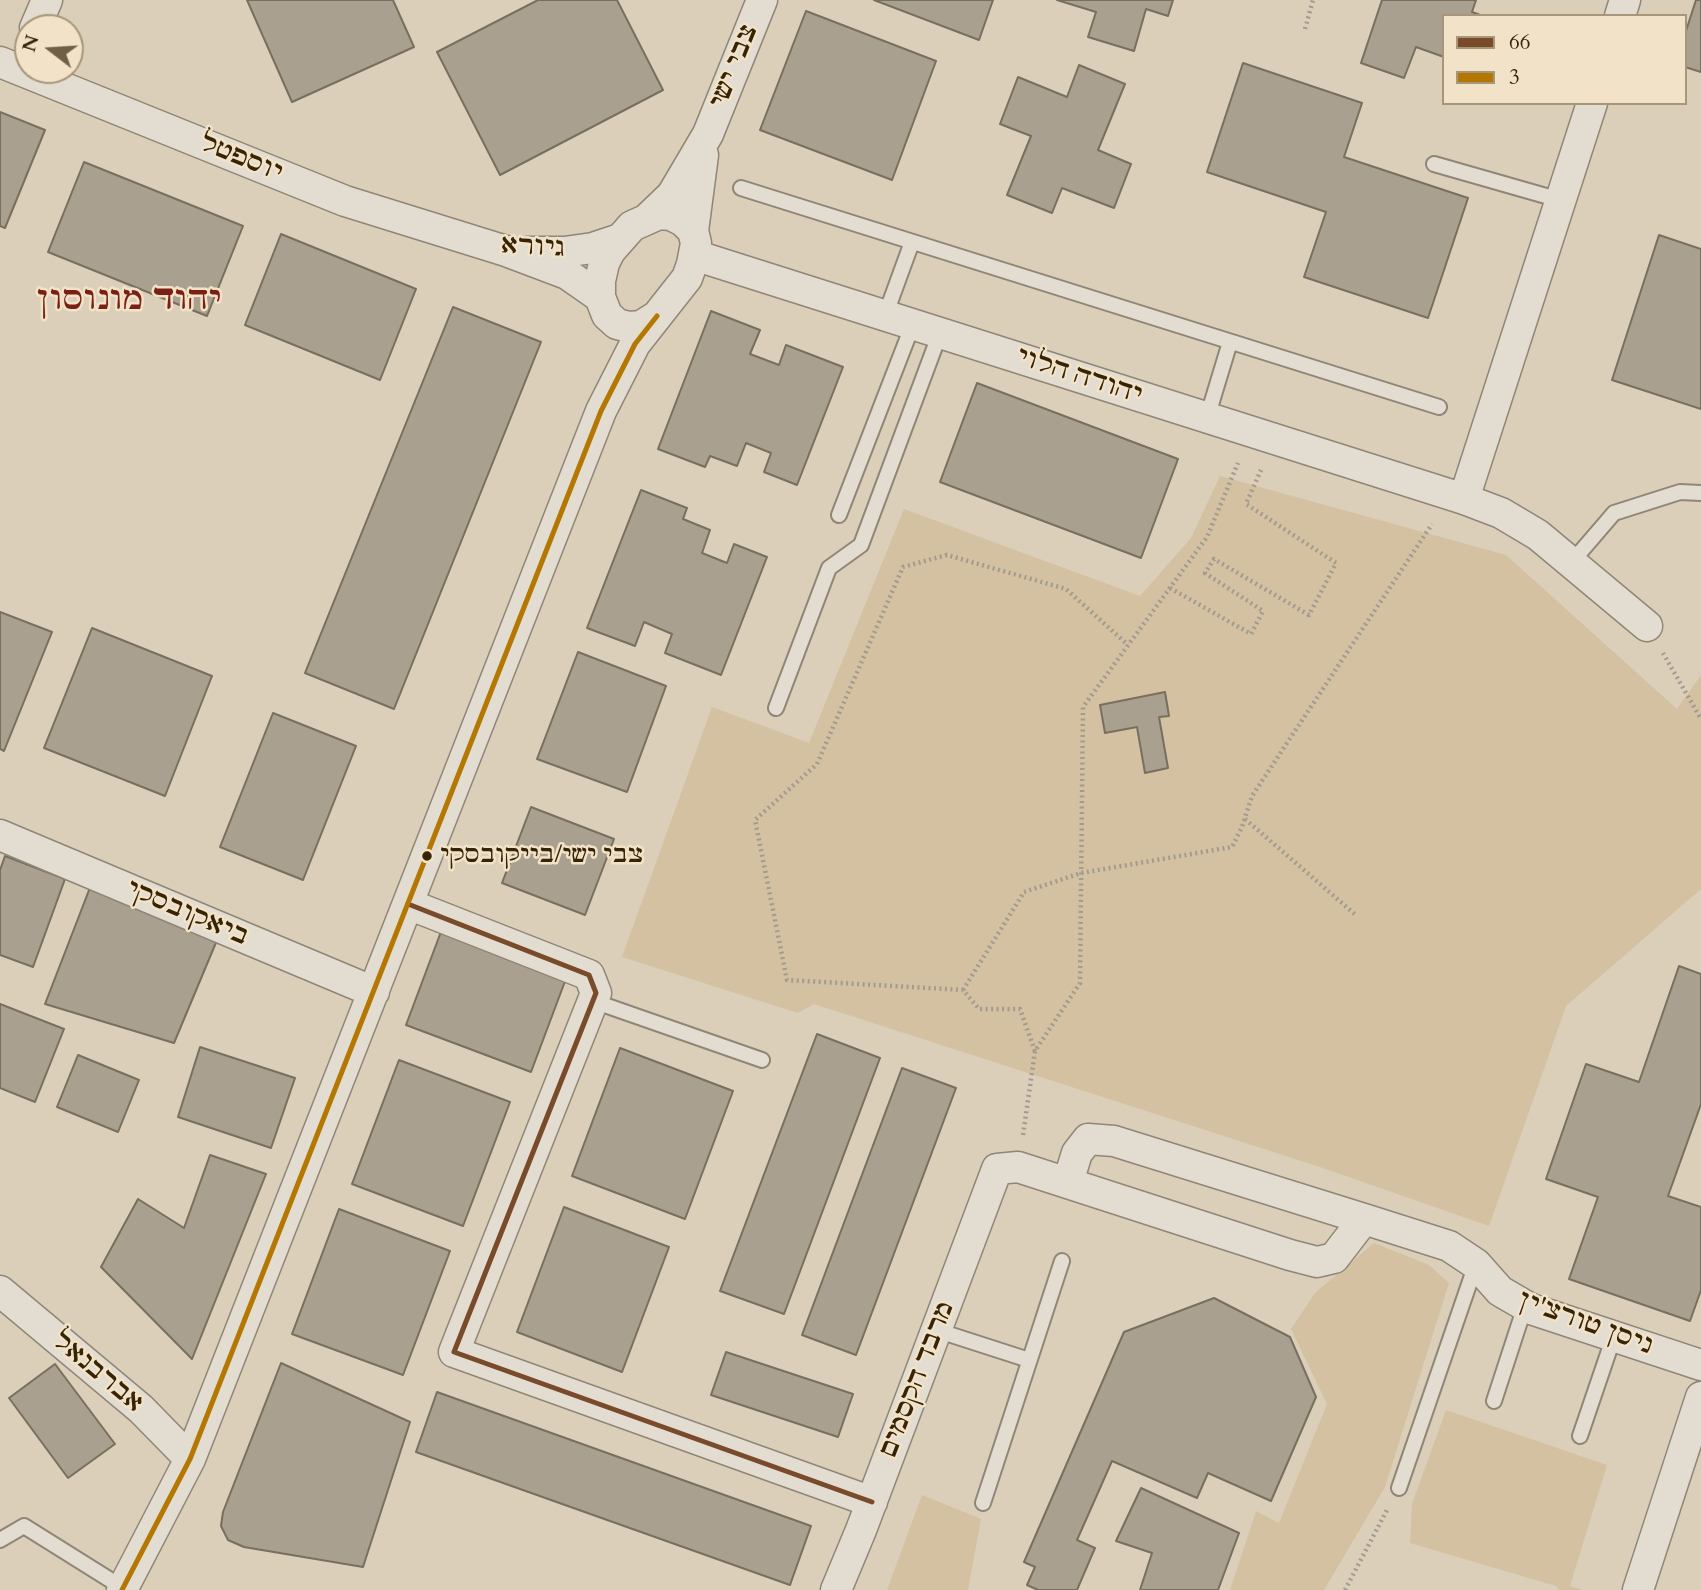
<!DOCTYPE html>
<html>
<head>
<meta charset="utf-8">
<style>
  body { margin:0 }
  #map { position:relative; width:1701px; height:1590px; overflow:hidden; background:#dbcfb9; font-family:Cardo,serif }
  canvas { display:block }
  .legend { position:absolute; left:1442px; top:14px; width:245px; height:91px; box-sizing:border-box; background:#f1e2c8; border:2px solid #a7967a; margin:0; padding:9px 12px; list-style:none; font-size:21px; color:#372305 }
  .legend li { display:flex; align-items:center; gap:14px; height:35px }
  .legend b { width:35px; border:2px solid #a7967a }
  .north { position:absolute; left:14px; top:14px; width:70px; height:70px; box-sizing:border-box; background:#f1e2c8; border:2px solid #a7967a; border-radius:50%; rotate:287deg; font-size:19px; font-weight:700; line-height:28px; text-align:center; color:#372305 }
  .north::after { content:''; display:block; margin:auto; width:24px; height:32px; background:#705f44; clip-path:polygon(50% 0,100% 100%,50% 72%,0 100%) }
</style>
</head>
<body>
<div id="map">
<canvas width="1701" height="1590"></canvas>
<ul class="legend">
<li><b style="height:9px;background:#7a4b2a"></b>66</li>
<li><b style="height:9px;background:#b47802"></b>3</li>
</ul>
<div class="north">N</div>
</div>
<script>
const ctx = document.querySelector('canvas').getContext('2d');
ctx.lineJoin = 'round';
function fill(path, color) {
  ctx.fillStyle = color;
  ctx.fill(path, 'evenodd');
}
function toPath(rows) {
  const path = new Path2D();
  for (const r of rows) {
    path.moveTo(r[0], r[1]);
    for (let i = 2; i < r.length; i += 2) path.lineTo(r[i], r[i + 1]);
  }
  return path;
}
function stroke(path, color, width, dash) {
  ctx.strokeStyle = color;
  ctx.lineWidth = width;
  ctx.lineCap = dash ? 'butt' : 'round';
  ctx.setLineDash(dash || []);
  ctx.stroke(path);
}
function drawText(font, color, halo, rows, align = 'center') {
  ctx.font = font + ' Cardo,"Frank Ruhl Libre",serif';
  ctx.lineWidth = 5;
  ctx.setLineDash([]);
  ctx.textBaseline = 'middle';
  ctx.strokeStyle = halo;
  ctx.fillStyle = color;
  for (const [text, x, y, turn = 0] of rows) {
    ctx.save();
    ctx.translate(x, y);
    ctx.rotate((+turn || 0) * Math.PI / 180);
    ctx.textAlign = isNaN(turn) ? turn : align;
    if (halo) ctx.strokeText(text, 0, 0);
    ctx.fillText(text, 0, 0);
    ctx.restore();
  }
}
const green = toPath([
  [1220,476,1506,555,1677,709,1701,675,1701,889,1566,1006,1489,1226,1320,1167,814,1004,798,1013,622,957,712,707,809,743,904,509,1140,596,1191,538],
  [1374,1243,1429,1265,1449,1283,1385,1487,1324,1590,1230,1590,1256,1511,1279,1523,1327,1404,1291,1329,1315,1293],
  [1446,1410,1607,1465,1570,1586,1583,1590,1559,1590,1556,1586,1410,1543,1412,1504],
  [922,1495,981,1519,968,1590,887,1590]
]);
const building = toPath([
  [247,0,393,0,414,47,292,102,247,0],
  [538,0,617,0,663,90,500,175,437,52,538,0],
  [874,0,993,0,979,40,874,0],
  [1057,0,1173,0,1168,16,1146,9,1134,51,1088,37,1096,12,1057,0],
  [1382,0,1476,0,1472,12,1483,16,1444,16,1444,57,1416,47,1404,78,1361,63,1382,0],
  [1696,0,1701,0,1701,72,1685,67,1685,34,1696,0],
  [806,11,936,61,892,180,760,130,806,11],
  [1243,63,1362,103,1344,157,1468,198,1428,318,1304,277,1326,212,1207,172,1243,63],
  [1079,65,1125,84,1098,150,1131,164,1114,208,1062,188,1052,213,1007,195,1031,136,1000,124,1018,77,1067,97,1079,65],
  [0,112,45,130,5,228,0,226,0,112],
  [84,162,243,226,207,316,48,252,84,162],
  [281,234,416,289,380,380,245,325,281,234],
  [1659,235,1701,249,1701,409,1612,380,1659,235],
  [453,307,541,342,394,709,305,673,453,307],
  [711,311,760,330,750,354,779,365,786,345,843,367,797,485,764,472,771,453,746,443,737,466,710,456,705,467,658,449,711,311],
  [977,383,1178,459,1141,558,940,482,977,383],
  [641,490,687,508,683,519,710,530,702,553,727,563,734,544,767,557,721,675,665,653,672,634,644,622,635,646,587,628,641,490],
  [0,612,52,632,4,751,0,749,0,612],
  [92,628,212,676,165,796,44,748,92,628],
  [578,652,666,686,627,792,537,759,578,652],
  [1165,692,1169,716,1159,717,1168,768,1145,773,1137,727,1105,733,1100,705,1165,692],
  [273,713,356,746,303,880,220,847,273,713],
  [531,807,614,839,585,915,502,883,531,807],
  [5,856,65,879,33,967,0,955,0,870,5,856],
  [91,885,220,933,174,1043,45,1004,91,885],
  [442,929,567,976,531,1072,406,1025,442,929],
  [1679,966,1701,974,1701,1104,1668,1196,1701,1207,1701,1290,1690,1321,1569,1279,1598,1197,1546,1179,1586,1064,1639,1082,1679,966],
  [0,1004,64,1029,35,1102,0,1088,0,1004],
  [817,1034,880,1058,784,1314,720,1291,817,1034],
  [200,1047,295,1078,271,1148,178,1117,200,1047],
  [620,1048,733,1091,685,1219,572,1176,620,1048],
  [78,1055,139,1080,118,1132,57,1107,78,1055],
  [399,1060,510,1102,463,1226,352,1184,399,1060],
  [902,1068,956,1088,856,1355,802,1335,902,1068],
  [210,1155,266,1174,192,1359,101,1267,138,1199,184,1228,210,1155],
  [564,1207,669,1247,622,1372,517,1332,564,1207],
  [339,1209,450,1251,403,1375,292,1334,339,1209],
  [1214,1298,1290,1337,1316,1397,1271,1501,1208,1473,1197,1498,1112,1461,1077,1540,1095,1548,1077,1590,1038,1590,1027,1585,1035,1567,1024,1562,1124,1332,1214,1298],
  [726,1352,853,1394,838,1437,711,1395,726,1352],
  [281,1363,410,1422,363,1567,244,1547,228,1540,221,1526,223,1512,281,1363],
  [55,1364,115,1444,68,1478,9,1398,55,1364],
  [437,1392,811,1526,790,1585,416,1452,437,1392],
  [1141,1488,1239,1533,1218,1590,1140,1590,1152,1553,1116,1541,1141,1488]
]);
const path = toPath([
  [1305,29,1313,0],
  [1170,588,1251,634,1263,611,1205,573,1214,559,1309,615,1336,563,1246,504,1261,470],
  [1663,653,1701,719],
  [1245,819,1357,916],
  [963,990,1024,892,1081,873,1232,847,1242,827,1252,796,1432,524],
  [1035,1051,1020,1009,979,1009,963,990,787,980,755,820,817,764,903,567,947,555,1066,589,1128,645],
  [1023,1135,1035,1051,1080,983,1083,707,1207,537,1238,463],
  [1345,1590,1387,1510]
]);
const service = toPath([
  [1434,164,1560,200],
  [741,188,1439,407],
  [885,316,912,242],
  [1207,418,1230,342],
  [839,515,913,324],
  [1571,563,1614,513,1680,492,1701,493],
  [776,708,829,568,861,545,940,333],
  [593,1001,762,1060],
  [936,1330,1029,1360],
  [1494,1401,1525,1306],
  [1580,1436,1614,1336],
  [1399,1488,1476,1264],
  [983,1503,1062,1261],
  [0,1540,24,1526,123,1588]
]);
const minor = toPath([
  [1620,16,1625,0],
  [35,28,47,0],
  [0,62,345,201,506,251,567,274,600,297],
  [659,214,671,215,683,221,693,231,696,243,692,264,687,278,657,316,641,326,629,327,617,324,607,315,600,297,600,281,604,263,610,251,632,226,659,214],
  [648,218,672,195,708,134,762,0],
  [693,231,703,155],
  [528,252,564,252,593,248,620,239],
  [694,255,1464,499,1501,513,1538,535,1647,626],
  [1464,499,1592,103],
  [0,835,374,992],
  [408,904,589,975,596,993,454,1352,872,1502],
  [1364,1219,1449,1246,1476,1264,1500,1291,1531,1309,1701,1365],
  [0,1291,141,1409,190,1459],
  [122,1590,190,1459,601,411,635,344,657,316],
  [836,1590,861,1530,997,1169,1018,1167,1290,1255,1317,1262,1334,1258,1364,1219,1114,1141,1088,1139,1077,1153,1068,1182],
  [1638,1590,1701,1397]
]);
const bus1 = toPath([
  [408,904,589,975,596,993,454,1352,872,1502]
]);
const bus2 = toPath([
  [122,1590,190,1459,601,411,635,344,657,316]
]);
const markers = [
  [427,856,6,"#372305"]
];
const busNames = [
  ["צבי ישי/בייקובסקי",440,856]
];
const streetNames = [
  ["צבי ישי",735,67,-68],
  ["יוספטל",241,159,22],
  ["גיורא",533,248,3],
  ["יהודה הלוי",1079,377,18],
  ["ביאקובסקי",187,914,23],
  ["ניסן טורצ'ין",1585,1324,20],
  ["אברבנאל",97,1373,40],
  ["מרבד הקסמים",918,1380,-69]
];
const districtNames = [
  ["יהוד מונוסון",129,301]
];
fill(green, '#d3c1a1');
fill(building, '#aaa090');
stroke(building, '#786f5f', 2);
stroke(service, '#908676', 18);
stroke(minor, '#908676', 33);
stroke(path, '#a29b90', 4.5, [2, 3.5]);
stroke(service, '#e3dcd1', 14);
stroke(minor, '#e3dcd1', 30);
stroke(bus1, '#7a4b2a', 5);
stroke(bus2, '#b47802', 5);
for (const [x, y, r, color] of markers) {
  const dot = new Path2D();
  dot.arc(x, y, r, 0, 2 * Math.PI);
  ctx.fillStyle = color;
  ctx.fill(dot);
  stroke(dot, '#f1e2c8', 2.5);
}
drawText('24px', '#372305', '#f1e2c8', busNames, 'left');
drawText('26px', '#372305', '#f1e2c8', streetNames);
drawText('bold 33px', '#7a1f14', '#f1e2c8', districtNames);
</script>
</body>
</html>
